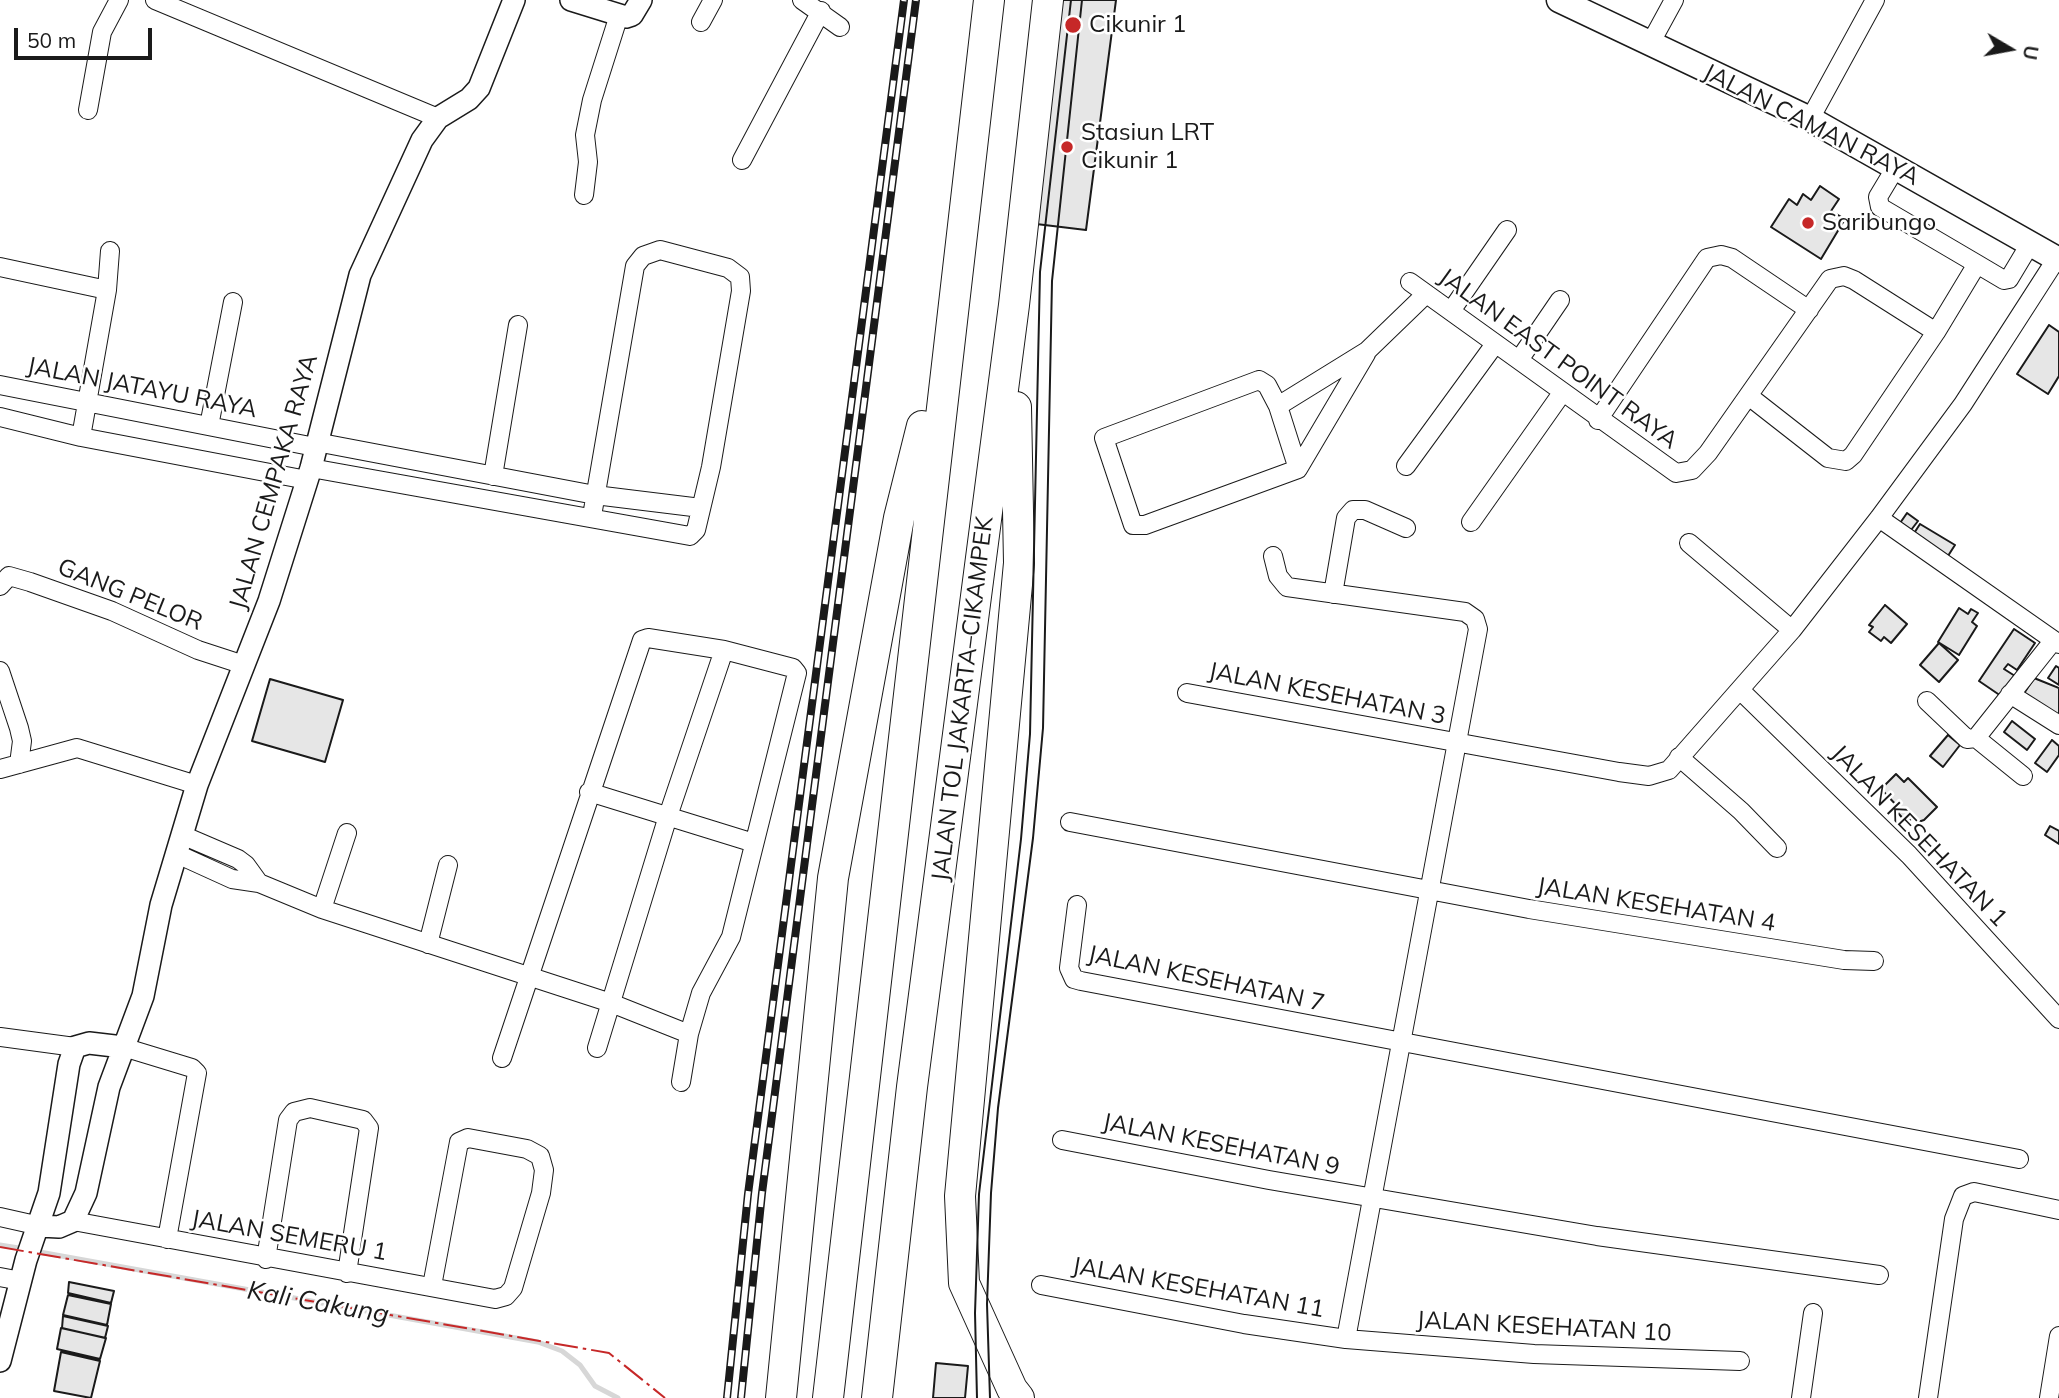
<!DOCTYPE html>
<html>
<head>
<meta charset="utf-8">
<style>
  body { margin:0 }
  #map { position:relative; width:2059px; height:1398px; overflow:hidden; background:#fff; font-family:Mulish,sans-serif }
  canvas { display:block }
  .north { position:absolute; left:1975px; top:14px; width:70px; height:70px; -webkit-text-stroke:5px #fff; paint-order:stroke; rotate:100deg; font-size:19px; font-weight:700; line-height:28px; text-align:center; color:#1a1a1a }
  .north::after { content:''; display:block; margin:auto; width:24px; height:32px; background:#1a1a1a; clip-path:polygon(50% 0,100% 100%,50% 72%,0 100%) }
  .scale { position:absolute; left:14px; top:28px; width:138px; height:32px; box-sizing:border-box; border:4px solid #1a1a1a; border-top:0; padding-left:9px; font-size:21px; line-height:24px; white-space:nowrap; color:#1a1a1a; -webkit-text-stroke:5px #fff; paint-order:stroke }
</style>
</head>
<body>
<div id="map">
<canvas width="2059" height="1398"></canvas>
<div class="north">U</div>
<div class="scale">50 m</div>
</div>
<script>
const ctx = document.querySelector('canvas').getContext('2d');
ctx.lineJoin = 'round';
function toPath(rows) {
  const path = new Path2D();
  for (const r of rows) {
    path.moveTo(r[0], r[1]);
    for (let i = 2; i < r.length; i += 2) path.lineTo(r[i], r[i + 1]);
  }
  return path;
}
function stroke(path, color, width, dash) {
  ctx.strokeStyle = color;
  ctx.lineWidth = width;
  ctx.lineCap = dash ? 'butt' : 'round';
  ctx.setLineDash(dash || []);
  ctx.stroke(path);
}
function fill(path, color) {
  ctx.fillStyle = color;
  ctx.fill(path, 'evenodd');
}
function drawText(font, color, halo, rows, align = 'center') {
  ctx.font = font + ' Mulish,sans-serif';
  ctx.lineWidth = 5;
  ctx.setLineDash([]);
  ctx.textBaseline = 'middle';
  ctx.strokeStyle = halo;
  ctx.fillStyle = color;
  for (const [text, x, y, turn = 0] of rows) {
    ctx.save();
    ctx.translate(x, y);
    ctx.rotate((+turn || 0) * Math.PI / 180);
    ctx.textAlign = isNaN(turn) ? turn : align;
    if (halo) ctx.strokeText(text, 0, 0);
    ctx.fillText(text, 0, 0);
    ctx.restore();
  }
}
const stream = toPath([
  [0,1245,25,1249],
  [34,1251,538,1342,562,1351,580,1365,595,1386,618,1398]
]);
const building = toPath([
  [1055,0,1116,0,1086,230,1028,223,1055,0],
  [1820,186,1839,199,1831,211,1845,219,1821,259,1771,227,1789,199,1797,205,1803,194,1811,200,1820,186],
  [2049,325,2059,332,2059,376,2048,394,2017,374,2049,325],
  [1907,513,1918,521,1908,534,1898,526,1907,513],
  [1920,524,1955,545,1946,559,1911,538,1920,524],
  [1885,605,1907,624,1891,643,1884,637,1881,641,1869,632,1873,627,1869,625,1885,605],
  [1959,608,1968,614,1971,609,1978,613,1972,622,1977,626,1959,655,1938,642,1959,608],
  [2014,629,2035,643,2017,670,2008,664,2004,669,2015,676,2001,696,1979,681,2014,629],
  [1939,643,1958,660,1939,682,1920,665,1939,643],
  [2056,666,2059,668,2059,685,2048,678,2056,666],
  [2034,678,2059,688,2059,718,2023,695,2034,678],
  [270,679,343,700,325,762,252,741,270,679],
  [2012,721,2035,739,2027,750,2004,732,2012,721],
  [1948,735,1960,745,1943,767,1930,756,1948,735],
  [2052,740,2059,746,2059,755,2047,772,2035,763,2052,740],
  [1896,774,1904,782,1908,778,1937,807,1924,820,1918,822,1913,817,1907,823,1898,813,1901,810,1881,789,1896,774],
  [2050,826,2059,831,2059,844,2045,835,2050,826],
  [69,1282,114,1291,111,1303,68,1293,69,1282],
  [68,1295,111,1304,107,1325,63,1315,68,1295],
  [63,1316,108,1326,105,1338,62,1328,63,1316],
  [61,1328,106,1338,100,1359,57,1349,61,1328],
  [61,1352,100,1361,91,1398,54,1391,61,1352],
  [936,1363,968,1366,965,1398,933,1398,936,1363]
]);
const minor = toPath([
  [155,0,438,118],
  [802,0,840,27],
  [701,22,713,0],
  [1650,44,1674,0],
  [88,110,102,32,119,0],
  [1810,119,1875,0],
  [742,160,821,11],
  [1896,167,1878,197,1880,207,1977,264,2004,280,2009,279,2030,244],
  [584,195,588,162,585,135,592,100,619,15],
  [0,267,107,290],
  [1410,282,1676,473,1692,470,1708,453,1830,279,1844,276,1854,280,1936,332],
  [1451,311,1507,230],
  [1519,360,1560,300],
  [1259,380,1267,385,1278,406,1298,469,1145,525,1133,525,1104,438,1259,380],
  [0,385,315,447],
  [1750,397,1828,458,1846,461,1853,455,1936,332,1977,264],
  [1278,406,1367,351,1426,294],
  [0,417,81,437,307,480],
  [1598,420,1707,258,1721,255,1732,258,1809,310],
  [209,426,233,302],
  [81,437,107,290,110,251],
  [316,442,595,495,701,508],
  [1406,466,1495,344],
  [311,468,690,536,696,530,711,467,741,291,740,277,728,268,660,250,643,256,635,266,592,516],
  [1298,469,1366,354],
  [493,476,518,325],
  [1879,518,2059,644],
  [1471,522,1562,393],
  [1689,543,1792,630],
  [1273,556,1278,576,1287,587,1465,612,1475,619,1478,629,1346,1339],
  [0,586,9,576,30,582,112,611,198,650,244,665],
  [1333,594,1346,518,1353,510,1365,510,1406,528],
  [0,671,19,728,22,741,19,764],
  [1740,690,1909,855,2059,1019],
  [1187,693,1619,772,1649,776,1669,770,1792,630,1879,518,1963,404,2057,258],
  [2010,694,2059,725],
  [1927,701,1967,739,1976,738,2023,776],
  [1976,738,2053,641],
  [1679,757,1741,811,1777,848],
  [0,769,77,748,197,785],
  [589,792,754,843],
  [1070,822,1529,909,1844,960,1874,961],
  [182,835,238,859,246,865,259,883],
  [177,854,232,879,259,883,322,909,611,1003,689,1034],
  [1077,905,1069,968,1074,979,1081,981,2019,1159],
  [322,909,347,833],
  [428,944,448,865],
  [0,1037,75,1047],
  [123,1047,192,1068,197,1073,167,1239],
  [597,1048,668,816,724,650],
  [502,1058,642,640,648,638,724,650,793,668,797,673,731,937,701,993,689,1034,681,1082],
  [1062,1140,1269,1180,1597,1236,1879,1275],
  [0,1217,40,1226],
  [73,1221,495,1299,506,1296,513,1288,541,1193,544,1170,540,1156,527,1149,468,1138,459,1142,432,1286],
  [266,1259,288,1120,294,1112,310,1108,363,1120,369,1128,347,1273],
  [0,1277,21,1281],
  [1041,1285,1244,1324,1346,1339,1534,1354,1740,1361],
  [1801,1398,1813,1313],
  [1928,1398,1954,1219,1963,1196,1974,1192,2059,1210],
  [2049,1398,2059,1336]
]);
const tertiary = toPath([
  [571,0,626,17,632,15,641,0],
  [40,1226,59,1227,73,1221,86,1193,109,1087,143,996,161,905,197,785,269,601,311,468,360,275,422,140,438,118,469,99,479,88,514,0],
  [0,1361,26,1260,49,1193,69,1064,75,1047,89,1043,123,1047]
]);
const secondary = toPath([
  [1559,0,1810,119,2059,260]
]);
const motorway = toPath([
  [1016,407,1019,563,960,1196,964,1283,1012,1389,1019,1398],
  [781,1398,833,878,899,518,922,426],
  [828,1398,989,0],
  [877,1398,912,1087,1014,305,1048,0]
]);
const tram = toPath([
  [977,1398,975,1313,979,1194,1021,839,1030,734,1040,272,1071,0],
  [990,1398,987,1304,991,1193,998,1108,1033,838,1043,728,1052,281,1082,0]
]);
const rail = toPath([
  [727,1398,748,1194,904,0],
  [741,1398,762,1193,916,0]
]);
const power = toPath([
  [0,1247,609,1353,665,1398]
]);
const markers = [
  [1073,25,9,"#c62828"],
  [1067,147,7,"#c62828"],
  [1808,223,7,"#c62828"]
];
const poiNames = [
  ["Cikunir 1",1089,25],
  ["Stasiun LRT",1081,133],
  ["Cikunir 1",1081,161],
  ["Saribungo",1822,223]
];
const streetNames = [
  ["JALAN CAMAN RAYA",1811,125,27],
  ["JALAN EAST POINT RAYA",1558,359,36],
  ["JALAN JATAYU RAYA",142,388,11],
  ["JALAN CEMPAKA RAYA",274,482,-74],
  ["GANG PELOR",130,595,22],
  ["JALAN KESEHATAN 3",1327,694,11],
  ["JALAN TOL JAKARTA–CIKAMPEK",963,699,-83],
  ["JALAN KESEHATAN 1",1919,836,46],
  ["JALAN KESEHATAN 4",1656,905,9],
  ["JALAN KESEHATAN 7",1206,979,12],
  ["JALAN KESEHATAN 9",1221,1145,11],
  ["JALAN SEMERU 1",289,1236,10],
  ["JALAN KESEHATAN 11",1198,1288,10],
  ["JALAN KESEHATAN 10",1544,1327,3]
];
const waterNames = [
  ["Kali Cakung",318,1303,10]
];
stroke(stream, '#d7d7d7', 5);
fill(building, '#e6e6e6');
stroke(building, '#1a1a1a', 2);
stroke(minor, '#1a1a1a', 20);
stroke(tertiary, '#1a1a1a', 24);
stroke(secondary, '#1a1a1a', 27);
stroke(motorway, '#1a1a1a', 32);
stroke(minor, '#fff', 18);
stroke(tertiary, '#fff', 21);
stroke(secondary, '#fff', 24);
stroke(motorway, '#fff', 30);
stroke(tram, '#1a1a1a', 2);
stroke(rail, '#1a1a1a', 8);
stroke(rail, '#fff', 5, [16]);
stroke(power, '#c62828', 2, [24, 5, 3.5, 5]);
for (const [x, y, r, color] of markers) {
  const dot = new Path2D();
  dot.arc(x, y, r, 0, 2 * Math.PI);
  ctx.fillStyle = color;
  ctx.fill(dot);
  stroke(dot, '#fff', 2.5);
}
drawText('24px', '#1a1a1a', '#fff', poiNames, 'left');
drawText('24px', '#1a1a1a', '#fff', streetNames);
drawText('italic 26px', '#1a1a1a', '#fff', waterNames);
</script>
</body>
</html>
